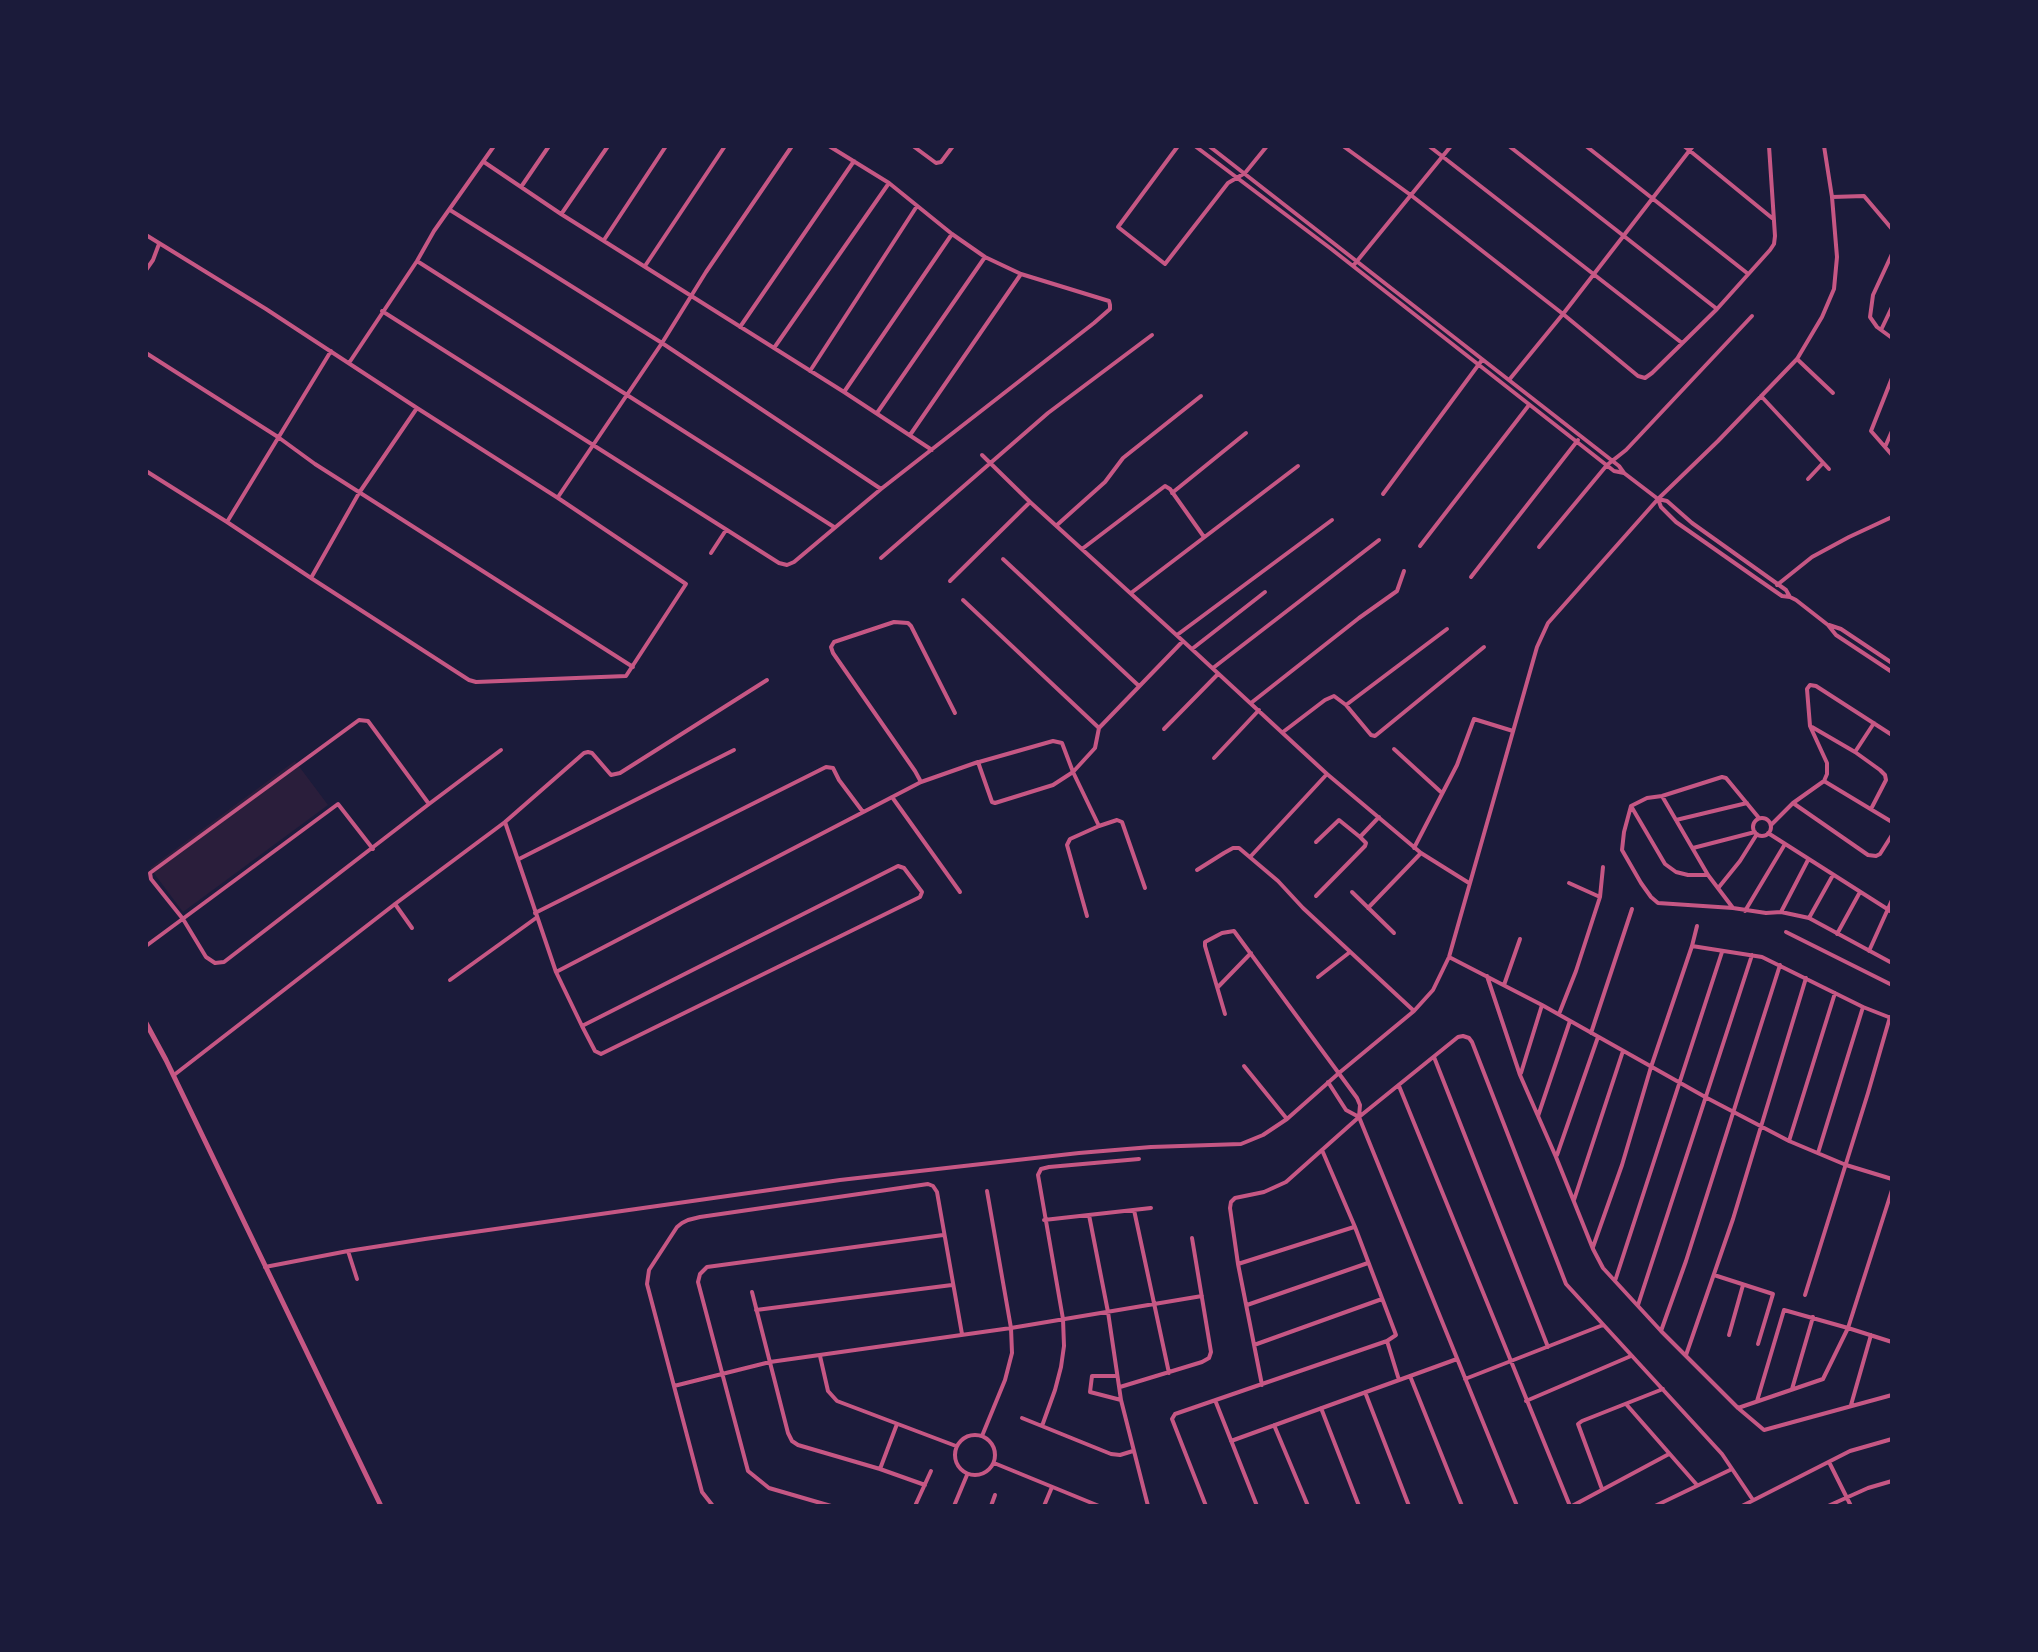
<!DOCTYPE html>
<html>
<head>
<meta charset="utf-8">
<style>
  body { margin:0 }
  #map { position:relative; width:2038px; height:1652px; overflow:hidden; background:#1b1b3a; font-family:"Playfair Display",serif }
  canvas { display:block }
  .frame { position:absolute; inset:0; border:148px solid #1b1b3a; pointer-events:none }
</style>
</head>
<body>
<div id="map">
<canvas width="2038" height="1652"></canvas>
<div class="frame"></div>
</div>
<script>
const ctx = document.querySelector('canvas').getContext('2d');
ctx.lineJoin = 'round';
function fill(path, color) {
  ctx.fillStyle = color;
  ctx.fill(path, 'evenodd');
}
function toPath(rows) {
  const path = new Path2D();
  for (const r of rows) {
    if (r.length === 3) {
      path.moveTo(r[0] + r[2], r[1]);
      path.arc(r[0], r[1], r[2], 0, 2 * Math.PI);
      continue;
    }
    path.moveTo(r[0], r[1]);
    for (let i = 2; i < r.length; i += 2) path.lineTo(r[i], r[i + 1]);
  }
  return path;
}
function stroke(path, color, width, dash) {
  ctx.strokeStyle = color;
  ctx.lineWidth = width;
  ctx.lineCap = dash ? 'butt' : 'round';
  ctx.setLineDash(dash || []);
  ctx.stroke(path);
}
const green = toPath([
  [295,761,328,805,183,912,150,868]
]);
const minor = toPath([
  [913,146,936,163,941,162,953,146],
  [1178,146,1118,227,1165,264,1228,183,1245,173,1267,146],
  [1195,146,1330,248,1614,471,1624,473],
  [1209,146,1619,466,1624,473,1658,499,1667,501,1692,523,1786,590,1790,597],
  [1343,146,1412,196,1563,314,1638,376,1645,378,1652,373,1717,309,1770,250,1774,244,1775,236,1769,146],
  [1429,146,1682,343],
  [1509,146,1717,309],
  [1586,146,1747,273],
  [1684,146,1772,218],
  [484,162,561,214,844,392,932,450],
  [521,187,549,146],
  [1832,197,1864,196,1892,229],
  [450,210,662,343,881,489],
  [562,213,608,146],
  [146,235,266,309,417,408,558,498,686,584,626,676,476,682,469,680,311,578,227,522,146,471],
  [604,240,666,146],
  [1892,254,1873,295,1870,317,1877,327,1892,338],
  [417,261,834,527],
  [645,266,725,146],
  [1353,266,1451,146],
  [146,270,153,260,159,244],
  [382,311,779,563,787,565,794,562,881,489,1094,323,1110,309,1110,305,1109,301,1021,274,985,257,952,234,889,183,829,146],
  [740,327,854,161],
  [1881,330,1892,307],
  [774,348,889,183],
  [146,353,278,437,315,464,633,667],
  [1797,359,1833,393],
  [349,363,417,261,434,231,494,146],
  [810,371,917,206],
  [1892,378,1871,431,1892,455],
  [1509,380,1563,314,1693,146],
  [844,392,952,234],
  [1761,396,1829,469],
  [877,413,985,257],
  [910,435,1021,274],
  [1885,447,1892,431],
  [982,455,1030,502,1183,641,1327,774,1421,853,1469,883],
  [1808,479,1823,463],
  [1172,493,1246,433],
  [1383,494,1482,360],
  [558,497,662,343,706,272,792,146],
  [1658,499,1661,507,1676,522,1756,578,1782,596,1790,597,1796,600,1828,625,1836,635,1892,672],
  [227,522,331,351],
  [1057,525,1105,482,1123,458,1201,396],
  [1420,546,1529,405],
  [1539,547,1607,465,1626,450,1752,316],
  [1082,549,1165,486,1170,489,1204,537],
  [711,553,726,530],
  [881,558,1048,413,1152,335],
  [1003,559,1139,686],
  [1471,577,1578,440],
  [311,578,359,493,417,408],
  [950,581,1030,502],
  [1777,585,1812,557,1849,537,1892,517],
  [1131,593,1298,466],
  [963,600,1099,728],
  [1829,625,1841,629,1892,663],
  [1177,635,1332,520],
  [1192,649,1265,592],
  [1213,668,1379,540],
  [1251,703,1359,618,1397,591,1404,571],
  [1346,705,1447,629],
  [1812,727,1855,752,1880,770,1885,775,1886,780,1871,809],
  [1164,729,1218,674],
  [1283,732,1325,700,1334,696,1346,705,1371,735,1375,736,1484,647],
  [1394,749,1442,793],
  [1855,752,1874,723],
  [1214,758,1259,710],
  [979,762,1053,741,1062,743,1073,772,1099,826,1070,839,1067,845,1087,916],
  [1824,781,1892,822],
  [921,782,978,762,992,802,995,803,1053,785,1073,772,1095,748,1099,728,1183,641],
  [1662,796,1708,875,1733,908],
  [892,797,960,892],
  [1793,803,1868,855,1876,856,1880,854,1892,835],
  [429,804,368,721,359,720,150,873,151,879,183,919,206,957,215,963,224,962,429,804,501,750],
  [1631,806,1665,864,1676,872,1688,875,1708,875],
  [1759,818,1726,778,1722,777,1662,796,1647,798,1631,806,1624,832,1622,850,1641,883,1651,897,1658,903,1733,908,1766,913,1781,912,1808,860],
  [1762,827,9],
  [1676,820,1747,803],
  [505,822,556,972,921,782,915,771,833,653,831,647,834,642,894,622,908,623,911,626,955,713],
  [1771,825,1793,803,1824,781,1827,774,1827,763,1810,726,1807,689,1810,685,1816,686,1892,735],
  [1099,826,1117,820,1122,822,1145,888],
  [1768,833,1892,912],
  [1316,842,1339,820,1360,837],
  [1414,848,1457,765,1474,719,1513,731],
  [1693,848,1755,832],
  [1251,856,1327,774],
  [519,859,734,750],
  [1197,870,1224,853,1233,848,1239,848,1278,881,1303,908,1414,1011],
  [1569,883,1600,897],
  [1719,887,1740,861,1757,834],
  [1352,892,1394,933],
  [1316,896,1365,846,1366,843,1360,837,1379,817],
  [395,904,412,928],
  [1368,908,1421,853],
  [1745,911,1785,844],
  [1781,912,1809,918,1892,963],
  [535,913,826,767,833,768,839,780,863,812],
  [1809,918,1833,875],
  [1786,932,1892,985],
  [1837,934,1860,892],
  [146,946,338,804,373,849],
  [1692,946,1762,957,1863,1007,1891,1018],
  [1869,951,1892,900],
  [1449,957,1542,1005,1707,1098,1789,1141,1846,1165,1892,1179],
  [556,972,582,1026,595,1051,601,1054,920,897,922,892,904,868,898,866,582,1026],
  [1487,976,1520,1075,1556,1157,1593,1249,1603,1268,1661,1331,1738,1408,1764,1430,1892,1395],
  [1318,977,1350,952],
  [450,980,536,918],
  [1504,985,1520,939],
  [1218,987,1251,953],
  [1225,1014,1205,946,1205,942,1222,933,1234,931,1357,1098,1360,1105,1359,1117,1517,1506],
  [1559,1014,1576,971,1600,897,1603,867],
  [1591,1033,1632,909],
  [1434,1057,1548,1347],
  [1244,1066,1287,1119],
  [1521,1073,1542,1005],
  [174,1075,395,904,505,822,584,753,588,752,592,753,611,775,620,773,767,680],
  [1328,1082,1346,1110,1359,1117],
  [1399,1086,1570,1506],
  [1538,1116,1570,1021],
  [1789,1141,1835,993],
  [1818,1153,1863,1007],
  [1557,1155,1598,1037],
  [1574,1200,1623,1051],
  [1134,1210,1169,1373],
  [1089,1215,1108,1312,1121,1400,1148,1506],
  [1044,1220,1151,1208],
  [1593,1247,1622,1165,1651,1067,1692,946,1697,926],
  [348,1251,357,1279],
  [1238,1264,1354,1227],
  [265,1267,348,1251,425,1239,840,1180,1079,1153,1151,1147,1241,1144,1263,1135,1287,1119,1339,1073,1414,1011,1433,990,1449,957,1537,647,1548,623,1658,499,1718,441,1797,359,1822,317,1834,289,1837,257,1832,197,1824,146],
  [1714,1275,1773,1294,1758,1344],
  [1615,1281,1722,952],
  [752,1292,788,1433,792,1441,798,1445,880,1469,925,1485],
  [1805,1295,1868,1093,1890,1017],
  [1247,1305,1368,1263],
  [1638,1305,1752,955],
  [756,1310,952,1285],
  [1661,1331,1686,1261,1780,965],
  [1729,1335,1743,1285],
  [1387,1341,1399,1380],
  [1254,1345,1382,1299],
  [1686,1355,1733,1219,1806,978],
  [820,1356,828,1391,837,1401,956,1446],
  [1117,1376,1092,1376,1090,1392,1121,1400],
  [1410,1376,1462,1506],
  [1465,1379,1603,1325],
  [1262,1385,1238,1264,1230,1208,1231,1202,1235,1198,1264,1192,1286,1182,1359,1117,1458,1037,1463,1036,1469,1038,1472,1042,1566,1284,1722,1454,1753,1500],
  [674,1386,770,1362,1011,1328,1202,1296],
  [1120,1387,1202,1362,1209,1358,1211,1352,1192,1238],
  [1792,1389,1813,1317],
  [1365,1392,1409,1506],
  [1215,1400,1257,1506],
  [1526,1401,1631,1356],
  [1757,1401,1784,1310,1848,1328,1892,1190],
  [1626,1404,1697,1485],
  [1851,1405,1871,1335],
  [1321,1408,1359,1506],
  [1738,1408,1823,1379,1848,1328,1892,1342],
  [1022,1418,1111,1454,1120,1455,1133,1451],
  [1274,1425,1308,1506],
  [1042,1426,1055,1390,1061,1367,1064,1346,1063,1319,1038,1175,1041,1169,1049,1167,1139,1159],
  [975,1455,20],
  [982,1436,1005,1380,1012,1353,1011,1328,987,1191],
  [1231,1441,1457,1359],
  [1829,1462,1851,1506],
  [994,1463,1099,1506],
  [880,1469,897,1424],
  [1602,1489,1578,1424,1582,1421,1663,1389],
  [713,1506,702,1492,647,1284,649,1270,677,1227,682,1223,688,1220,700,1217,928,1184,933,1186,937,1192,962,1334],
  [831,1506,769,1488,748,1471,698,1282,700,1274,707,1267,943,1235],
  [915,1506,931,1471],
  [954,1506,967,1475],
  [991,1506,995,1495],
  [1044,1506,1052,1487],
  [1206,1506,1172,1419,1175,1414,1387,1341,1396,1335,1355,1227,1322,1150],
  [1572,1506,1669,1454],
  [1655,1506,1732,1469],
  [1742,1506,1850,1451,1892,1439],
  [1828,1506,1868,1488,1892,1481]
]);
const tertiary = toPath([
  [146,1023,166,1060,381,1506]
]);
fill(green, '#2a1e3b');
stroke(minor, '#c65784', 4);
stroke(tertiary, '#c65784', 5);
</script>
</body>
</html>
